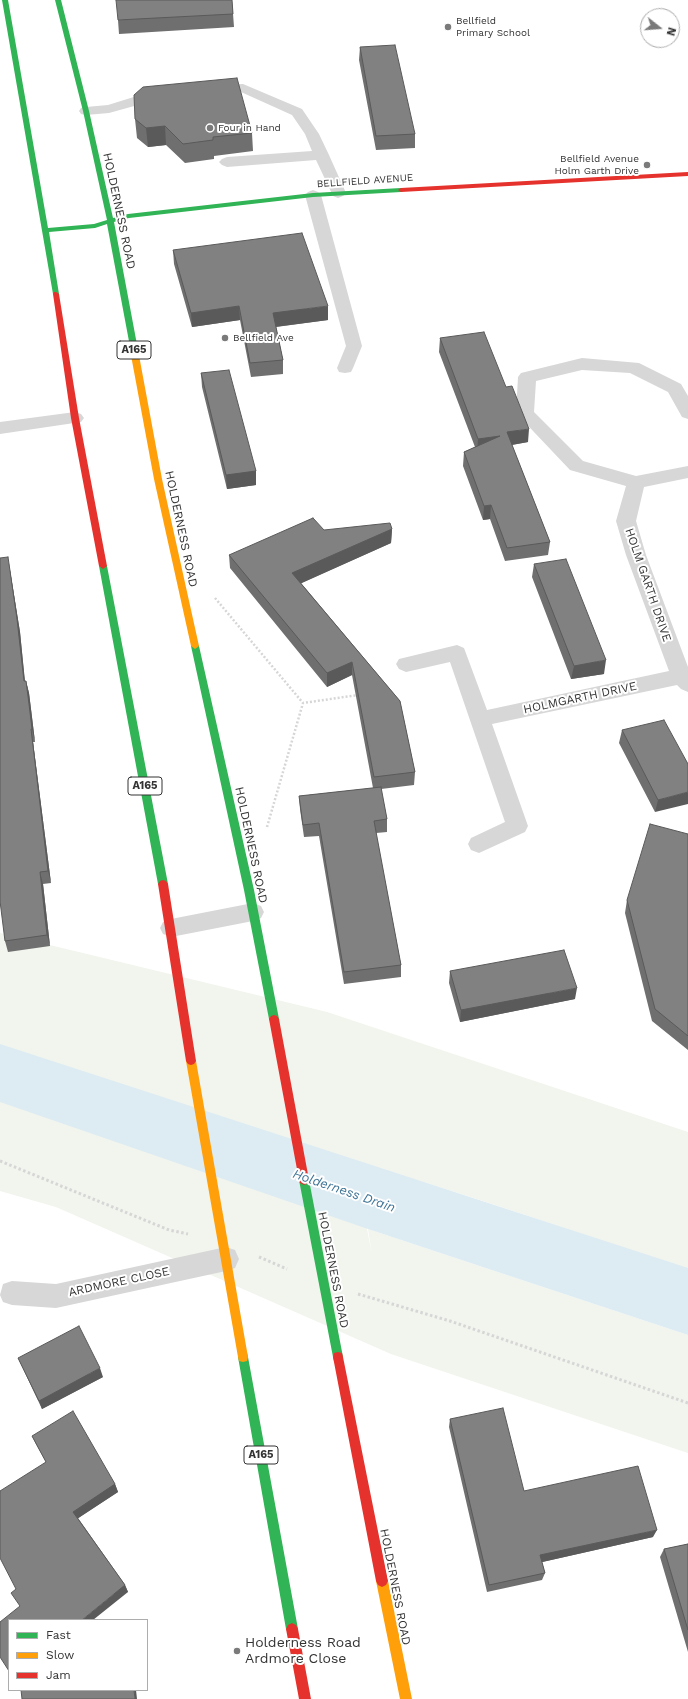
<!DOCTYPE html>
<html>
<head>
<meta charset="utf-8">
<style>
  body { margin:0 }
  #map { position:relative; width:688px; height:1699px; overflow:hidden; background:#fff; font-family:"Work Sans",sans-serif }
  canvas { display:block }
  .legend { position:absolute; left:8px; top:1619px; width:140px; height:72px; box-sizing:border-box; background:#fff; border:1px solid #adadad; margin:0; padding:5px 7px; list-style:none; font-size:12px; color:#333 }
  .legend li { display:flex; align-items:center; gap:8px; height:20px }
  .legend b { width:20px; border:1px solid #adadad }
  .north { position:absolute; left:640px; top:8px; width:40px; height:40px; box-sizing:border-box; background:#fff; border:1px solid #adadad; border-radius:50%; rotate:107deg; font-size:11px; font-weight:700; line-height:16px; text-align:center; color:#333 }
  .north::after { content:''; display:block; margin:auto; width:14px; height:18px; background:#7a7a7a; clip-path:polygon(50% 0,100% 100%,50% 72%,0 100%) }
</style>
</head>
<body>
<div id="map">
<canvas width="688" height="1699"></canvas>
<ul class="legend">
<li><b style="height:5px;background:#30b455"></b>Fast</li>
<li><b style="height:5px;background:#ff9f0a"></b>Slow</li>
<li><b style="height:5px;background:#e5322d"></b>Jam</li>
</ul>
<div class="north">N</div>
</div>
<script>
const ctx = document.querySelector('canvas').getContext('2d');
ctx.lineJoin = 'round';
function fill(path, color) {
  ctx.fillStyle = color;
  ctx.fill(path, 'evenodd');
}
function toPath(rows) {
  const path = new Path2D();
  for (const r of rows) {
    path.moveTo(r[0], r[1]);
    for (let i = 2; i < r.length; i += 2) path.lineTo(r[i], r[i + 1]);
  }
  return path;
}
function stroke(path, color, width, dash) {
  ctx.strokeStyle = color;
  ctx.lineWidth = width;
  ctx.lineCap = dash ? 'butt' : 'round';
  ctx.setLineDash(dash || []);
  ctx.stroke(path);
}
function drawText(font, color, halo, rows, align = 'center') {
  ctx.font = font + ' "Work Sans",sans-serif';
  ctx.lineWidth = 4;
  ctx.setLineDash([]);
  ctx.textBaseline = 'middle';
  ctx.strokeStyle = halo;
  ctx.fillStyle = color;
  for (const [text, x, y, turn = 0] of rows) {
    ctx.save();
    ctx.translate(x, y);
    ctx.rotate((+turn || 0) * Math.PI / 180);
    ctx.textAlign = isNaN(turn) ? turn : align;
    if (halo) ctx.strokeText(text, 0, 0);
    ctx.fillText(text, 0, 0);
    ctx.restore();
  }
}
const green = toPath([
  [0,933,327,1012,688,1132,688,1269,483,1201,354,1160,372,1255,368,1229,688,1335,688,1453,391,1354,56,1207,0,1191]
]);
const water = toPath([
  [0,1044,688,1268,688,1335,368,1229,0,1102]
]);
const pathFar1 = toPath([
  [215,598,303,703,358,695],
  [267,827,303,703]
]);
const path = toPath([
  [0,1161,169,1230,188,1234],
  [259,1257,287,1269],
  [358,1294,450,1321,688,1403]
]);
const lane = toPath([
  [243,84,302,109,319,134,329,155,346,193,343,196,338,198,333,196,316,160,227,167,222,165,219,162,222,159,227,157,312,151,305,134,292,115,241,92,212,93,207,92,205,89,207,86,212,85,243,84],
  [163,91,168,92,170,95,168,98,145,103,109,113,86,115,81,114,79,111,81,108,86,107,108,105,137,96,163,91],
  [313,190,318,192,321,195,362,346,353,368,351,372,345,373,339,372,337,368,346,346,305,195,308,192,313,190],
  [75,412,81,414,84,418,81,422,0,434,0,422,75,412],
  [253,903,261,906,264,912,261,918,253,921,171,937,163,934,160,928,163,922,171,919,253,903]
]);
const street = toPath([
  [582,358,639,363,681,384,688,396,688,419,682,417,668,392,630,373,582,370,536,381,534,412,583,461,636,476,688,466,688,478,644,487,636,521,646,555,688,667,688,692,681,689,677,685,492,724,528,826,525,832,479,853,471,850,468,844,471,838,505,822,450,662,406,672,399,669,396,664,399,659,457,645,464,648,487,710,669,671,626,555,616,521,626,486,570,470,516,413,518,377,521,373,582,358],
  [226,1247,235,1250,239,1259,235,1268,226,1271,56,1308,12,1305,3,1302,0,1295,3,1284,12,1281,56,1284,226,1247]
]);
const fast = toPath([
  [2,0,8,0,48,228,94,224,107,220,83,111,55,0,61,0,89,111,113,218,128,214,313,193,401,188,404,190,401,192,313,197,129,218,114,222,138,350,137,352,131,352,107,224,95,228,49,232,59,294,56,296,53,294,2,0],
  [103,563,107,566,168,884,166,887,163,888,160,887,158,884,99,566,103,563],
  [195,643,199,646,254,890,279,1019,277,1022,274,1023,271,1022,269,1019,244,890,191,646,195,643],
  [304,1175,308,1177,309,1180,343,1357,342,1361,338,1362,334,1361,333,1357,299,1180,300,1177,304,1175],
  [243,1352,247,1353,248,1357,298,1629,296,1633,292,1635,288,1633,286,1629,238,1357,239,1353,243,1352]
]);
const slow = toPath([
  [131,348,137,348,138,350,162,479,199,646,195,649,191,646,154,479,130,350,131,348],
  [191,1057,194,1058,196,1061,248,1357,247,1361,243,1362,239,1361,238,1357,186,1061,188,1058,191,1057],
  [382,1575,386,1577,388,1581,412,1699,400,1699,376,1581,378,1577,382,1575]
]);
const jam = toPath([
  [688,172,688,176,401,192,398,190,401,188,688,172],
  [54,292,56,292,59,294,79,418,107,566,103,569,99,566,71,418,53,294,54,292],
  [163,880,166,881,168,884,196,1061,194,1064,191,1065,188,1064,186,1061,158,884,160,881,163,880],
  [274,1015,277,1016,279,1019,309,1180,308,1183,304,1185,300,1183,299,1180,269,1019,271,1016,274,1015],
  [338,1352,342,1353,343,1357,388,1581,386,1585,382,1587,378,1585,376,1581,333,1357,334,1353,338,1352],
  [292,1623,296,1625,298,1629,311,1699,299,1699,286,1629,288,1625,292,1623]
]);
const wall = toPath([
  [232,0,234,27,119,34,118,20],
  [360,47,415,134,415,148,376,150,359,60],
  [135,119,252,133,253,151,214,156,214,159,185,163,166,145,148,147,137,138],
  [173,250,328,320,276,327,283,360,283,374,251,377,240,320,192,327,174,264],
  [440,338,528,442,512,445,550,542,548,555,505,561,490,519,483,520,463,466,464,452,475,447,439,352],
  [201,373,256,471,256,485,227,489,202,387],
  [392,529,391,543,301,583,400,701,415,772,414,785,381,789,387,819,387,832,376,833,401,965,401,977,344,984,319,836,304,837,300,809,299,796,373,788,352,675,327,687,230,568,229,555,324,530],
  [534,564,604,674,571,679,532,577],
  [10,570,20,632,25,681,26,681,29,693,32,717,35,742,33,742,51,883,43,884,50,946,8,952,5,941],
  [622,730,688,764,655,812,619,743],
  [688,834,688,1050,652,1021,625,913,627,900],
  [450,971,575,999,460,1022,449,983],
  [18,1358,103,1377,42,1409],
  [450,1419,524,1491,653,1537,542,1562,545,1573,542,1580,487,1592,449,1427],
  [32,1436,115,1484,118,1492,78,1518,125,1585,128,1592,20,1606,16,1589,46,1462,36,1444],
  [688,1544,688,1652,660,1557,664,1549]
]);
const shadedWall = toPath([
  [165,126,166,145,148,147,146,128],
  [239,306,240,320,192,327,191,313],
  [328,306,328,320,274,327,273,313],
  [529,429,528,442,505,446,507,432],
  [500,436,477,453,478,439],
  [256,471,256,485,227,489,226,475],
  [491,505,490,519,483,520,484,506],
  [392,529,391,543,293,587,292,573],
  [8,557,10,570,20,632,26,694,24,681],
  [606,660,604,674,571,679,574,666],
  [352,662,352,675,327,687,327,673],
  [26,681,29,693,35,742,32,729],
  [31,729,33,742,51,883,48,871],
  [688,792,688,804,655,812,658,800],
  [40,872,43,884,50,946,47,935],
  [577,988,575,999,460,1022,461,1010],
  [100,1368,103,1377,42,1409,39,1401],
  [115,1484,118,1492,77,1519,73,1512],
  [657,1530,653,1537,538,1563,540,1555],
  [125,1585,128,1592,93,1620,82,1620],
  [134,1690,136,1690,137,1699,135,1699]
]);
const building = toPath([
  [116,0,232,0,233,14,118,20,116,0],
  [395,45,415,134,376,136,360,47,395,45],
  [237,78,252,133,213,137,213,140,183,144,165,126,146,128,135,119,134,95,143,87,237,78],
  [302,233,328,306,273,313,283,360,250,363,239,306,191,313,173,250,302,233],
  [484,332,506,387,512,386,529,429,507,432,550,542,507,548,491,505,484,506,464,452,500,436,478,439,440,338,484,332],
  [229,370,256,471,226,475,201,373,229,370],
  [313,518,324,530,390,523,392,529,292,573,400,701,415,772,374,777,352,662,327,673,229,555,313,518],
  [8,557,17,619,24,681,26,681,29,704,32,729,31,729,48,871,40,872,47,935,5,941,0,901,0,558,8,557],
  [566,559,606,660,574,666,534,564,566,559],
  [664,720,688,764,688,792,658,800,622,730,664,720],
  [381,787,387,819,374,821,401,965,344,972,319,823,303,825,299,796,381,787],
  [650,824,688,834,688,1036,655,1009,627,900,650,824],
  [564,950,577,988,461,1010,450,971,564,950],
  [79,1326,100,1368,39,1401,18,1358,79,1326],
  [503,1408,524,1491,638,1466,657,1530,540,1555,545,1573,489,1585,450,1419,503,1408],
  [73,1411,115,1484,73,1512,125,1585,82,1620,9,1620,9,1671,0,1657,0,1622,20,1606,11,1593,16,1589,0,1558,0,1491,46,1462,32,1436,73,1411],
  [688,1544,688,1630,664,1549,688,1544],
  [21,1690,134,1690,135,1699,22,1699,21,1690]
]);
const markers = [
  [448,27,4,"#7a7a7a"],
  [210,128,4,"#7a7a7a"],
  [647,165,4,"#7a7a7a"],
  [225,338,4,"#7a7a7a"],
  [237,1651,4,"#7a7a7a"]
];
const farPoinames = [
  ["Bellfield",456,21],
  ["Primary School",456,33],
  ["Four in Hand",218,128],
  ["Bellfield Avenue",639,159,"right"],
  ["Holm Garth Drive",639,171,"right"],
  ["Bellfield Ave",233,338]
];
const farStreetnames = [
  ["BELLFIELD AVENUE",365,181,-4]
];
const shields = [
  [134,350,34],
  [145,786,34],
  [261,1455,34]
];
const shieldNames = [
  ["A165",134,350],
  ["A165",145,786],
  ["A165",261,1455]
];
const streetNames = [
  ["HOLDERNESS ROAD",119,211,78],
  ["HOLDERNESS ROAD",181,529,78],
  ["HOLM GARTH DRIVE",648,585,71],
  ["HOLMGARTH DRIVE",580,698,-12],
  ["HOLDERNESS ROAD",251,845,78],
  ["HOLDERNESS ROAD",333,1270,79],
  ["ARDMORE CLOSE",119,1282,-12],
  ["HOLDERNESS ROAD",395,1587,79]
];
const waterNames = [
  ["Holderness Drain",344,1191,19]
];
const nearPoinames = [
  ["Holderness Road",245,1643],
  ["Ardmore Close",245,1659]
];
fill(green, '#f1f5ed');
fill(water, '#ddebf3');
stroke(pathFar1, '#d6d6d6', 2.5, [2, 2]);
stroke(path, '#d6d6d6', 3, [2.5, 2.5]);
fill(lane, '#d7d7d7');
fill(street, '#d7d7d7');
fill(fast, '#30b455');
fill(slow, '#ff9f0a');
fill(jam, '#e5322d');
fill(wall, '#6f6f6f');
fill(shadedWall, '#5a5a5a');
fill(building, '#818181');
stroke(building, '#5a5a5a', 1);
for (const [x, y, r, color] of markers) {
  const dot = new Path2D();
  dot.arc(x, y, r, 0, 2 * Math.PI);
  ctx.fillStyle = color;
  ctx.fill(dot);
  stroke(dot, '#fff', 1.5);
}
drawText('10px', '#333', '#fff', farPoinames, 'left');
drawText('10px', '#333', '#fff', farStreetnames);
for (const [x, y, w] of shields) {
  const box = new Path2D();
  box.roundRect(x - w / 2, y - 9, w, 18, 3);
  ctx.fillStyle = '#fff';
  ctx.fill(box);
  stroke(box, '#333', 1);
}
drawText('bold 11px', '#333', null, shieldNames);
drawText('12px', '#333', '#fff', streetNames);
drawText('italic 13px', '#3f7597', '#fff', waterNames);
drawText('14px', '#333', '#fff', nearPoinames, 'left');
</script>
</body>
</html>
